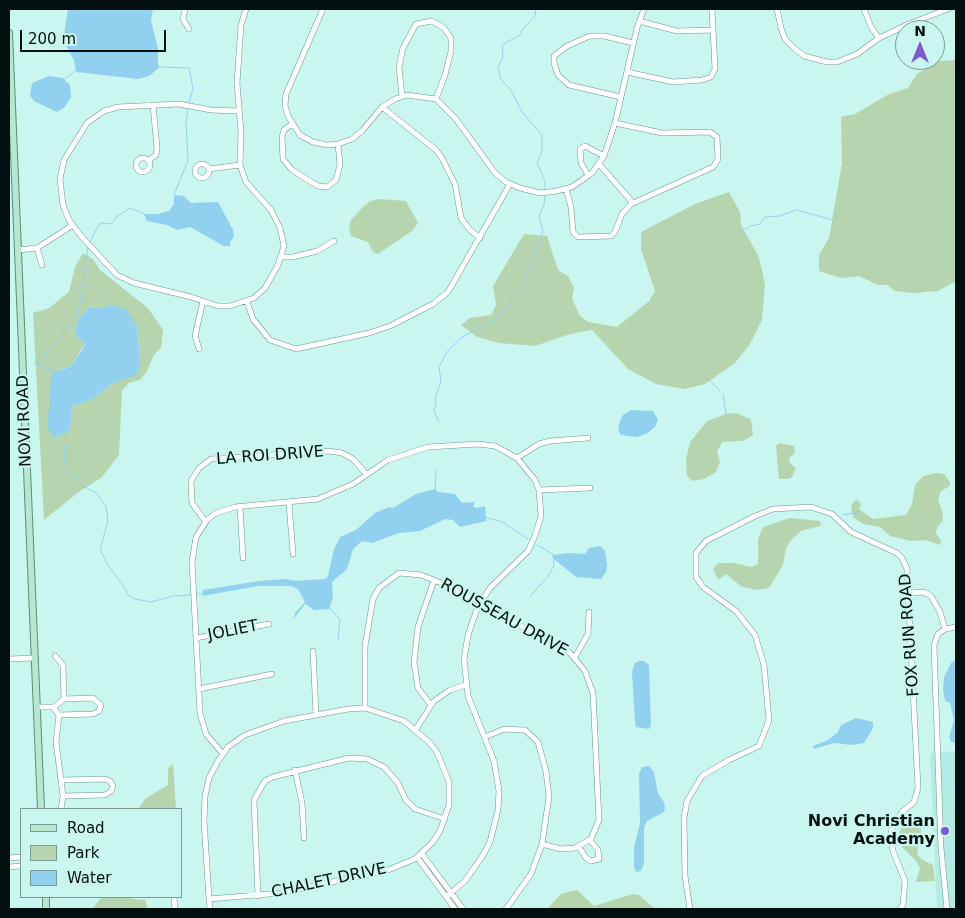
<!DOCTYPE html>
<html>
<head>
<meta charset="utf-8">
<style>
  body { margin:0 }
  #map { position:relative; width:965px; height:918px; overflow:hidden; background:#c9f7f0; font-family:"DejaVu Sans",sans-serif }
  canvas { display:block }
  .frame { position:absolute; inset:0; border:10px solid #01100e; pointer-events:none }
  .legend { position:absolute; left:20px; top:808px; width:162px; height:90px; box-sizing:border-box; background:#c9f7f0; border:1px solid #799b96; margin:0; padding:6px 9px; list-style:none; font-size:15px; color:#01100e }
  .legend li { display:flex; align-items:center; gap:10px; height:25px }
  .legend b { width:25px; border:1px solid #799b96 }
  .north { position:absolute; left:895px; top:20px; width:50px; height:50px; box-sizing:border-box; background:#c9f7f0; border:1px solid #799b96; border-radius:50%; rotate:0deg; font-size:14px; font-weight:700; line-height:20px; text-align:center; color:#01100e }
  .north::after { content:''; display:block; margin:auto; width:18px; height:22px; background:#8058d2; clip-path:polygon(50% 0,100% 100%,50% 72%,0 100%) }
  .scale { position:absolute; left:20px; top:30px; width:146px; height:22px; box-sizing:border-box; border:2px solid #01100e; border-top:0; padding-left:6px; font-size:15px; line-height:18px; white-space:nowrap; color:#01100e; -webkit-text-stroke:4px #c9f7f0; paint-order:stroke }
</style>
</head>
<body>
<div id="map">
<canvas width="965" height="918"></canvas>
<div class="frame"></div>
<ul class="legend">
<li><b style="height:6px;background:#b8e6d0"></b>Road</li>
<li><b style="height:14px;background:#b6d5ae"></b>Park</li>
<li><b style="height:14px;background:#91d1ef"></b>Water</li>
</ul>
<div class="north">N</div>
<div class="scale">200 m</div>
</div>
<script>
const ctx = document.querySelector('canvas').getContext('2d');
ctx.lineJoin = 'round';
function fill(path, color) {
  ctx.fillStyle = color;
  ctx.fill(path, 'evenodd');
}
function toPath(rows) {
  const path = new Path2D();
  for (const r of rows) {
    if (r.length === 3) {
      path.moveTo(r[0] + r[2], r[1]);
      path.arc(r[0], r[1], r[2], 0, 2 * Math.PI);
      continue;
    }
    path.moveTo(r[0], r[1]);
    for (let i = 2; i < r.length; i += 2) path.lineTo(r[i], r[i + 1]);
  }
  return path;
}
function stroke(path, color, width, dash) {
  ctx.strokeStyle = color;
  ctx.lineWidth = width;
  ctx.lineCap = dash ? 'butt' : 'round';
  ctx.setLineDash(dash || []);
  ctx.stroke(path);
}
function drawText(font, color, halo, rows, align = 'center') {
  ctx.font = font + ' "DejaVu Sans",sans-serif';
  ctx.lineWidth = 4.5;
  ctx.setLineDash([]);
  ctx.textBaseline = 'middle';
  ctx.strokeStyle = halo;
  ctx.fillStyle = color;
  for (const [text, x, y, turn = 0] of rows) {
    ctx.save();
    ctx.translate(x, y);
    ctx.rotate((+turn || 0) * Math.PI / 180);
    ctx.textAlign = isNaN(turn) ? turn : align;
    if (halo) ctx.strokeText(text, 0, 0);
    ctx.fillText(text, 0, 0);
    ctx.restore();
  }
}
const built = toPath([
  [956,751,956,909,937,909,930,753]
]);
const green = toPath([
  [956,60,956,281,938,291,913,293,895,291,887,285,878,285,859,276,841,278,819,271,819,255,829,238,842,163,841,117,855,114,889,94,908,88,917,74,940,61],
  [729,192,740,212,741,225,758,255,762,270,765,285,762,320,750,344,735,363,705,384,684,389,656,384,628,369,592,330,570,334,535,346,499,343,477,337,461,325,470,318,491,315,496,305,493,286,524,234,547,236,558,270,568,276,574,288,572,299,580,316,588,322,617,327,649,301,655,291,641,249,641,232,695,204],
  [380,199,406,201,418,223,412,231,378,254,373,252,368,242,351,236,349,228,351,220,363,207,370,201],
  [83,253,93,259,100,270,148,308,163,330,161,348,154,355,147,371,140,380,129,383,122,390,119,455,101,478,80,491,44,520,33,313,49,308,69,292,75,267],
  [113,305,137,326,140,365,123,379,111,384,94,398,72,407,70,430,54,438,47,419,61,369,70,367,85,344,77,323,87,308,100,308],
  [736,413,751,419,753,435,743,441,722,442,717,452,720,462,716,472,704,479,692,481,687,476,686,460,690,442,707,421,726,414],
  [779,443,794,446,795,453,790,457,789,462,796,468,792,477,788,479,779,479,776,446],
  [936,473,944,474,950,482,950,486,941,491,938,499,943,515,942,522,937,527,936,533,941,541,940,545,925,540,911,541,890,536,880,527,863,524,853,517,851,506,854,501,858,500,861,505,859,509,873,519,906,515,912,504,915,485,923,476],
  [790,518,820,521,821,523,820,526,801,531,792,539,786,548,783,565,769,588,757,590,742,587,726,574,718,580,713,569,718,563,734,563,751,567,758,564,758,539,763,527],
  [173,764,176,809,138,809,146,798,168,785,168,768],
  [916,821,921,822,922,825,917,854,921,859,933,865,935,881,916,882,920,868,916,861,901,846,898,835,902,827],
  [577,890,594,906,633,894,639,895,655,909,547,909,561,894],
  [102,897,131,897,133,899,145,900,148,909,92,909]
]);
const water = toPath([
  [68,9,153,9,151,21,158,48,158,65,160,67,149,76,138,79,76,72,74,60,63,40],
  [49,76,63,78,70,85,71,97,64,108,57,112,34,101,30,96,32,83],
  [174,195,184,196,191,203,218,202,233,230,234,237,231,240,230,246,224,246,190,227,177,230,167,225,147,221,144,214,157,214,169,211,174,204],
  [113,305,126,309,137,326,140,365,136,375,111,384,94,398,72,407,70,430,54,438,48,429,47,419,50,404,51,373,70,367,82,350,85,344,75,335,77,323,87,308,100,308],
  [631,410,653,411,658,420,655,427,646,434,637,437,621,435,618,430,619,423,623,415],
  [435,489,438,492,455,494,462,503,475,502,473,506,476,508,485,506,486,521,460,527,453,520,445,519,420,531,399,533,372,543,362,541,353,549,347,569,332,582,333,597,329,609,314,610,305,604,293,620,295,613,305,602,298,589,291,586,258,586,202,596,203,590,259,581,285,579,296,581,325,579,328,576,334,549,340,537,356,530,375,513,389,507,393,508,416,494],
  [600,546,605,551,607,566,606,572,601,579,576,577,554,559,553,555,569,553,585,554,589,548],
  [956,659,956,743,951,742,949,737,954,720,950,703,945,701,943,690,944,677,951,663],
  [639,661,644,661,649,665,651,725,649,729,636,727,635,721,632,672,635,663],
  [856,718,873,722,873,728,864,743,852,745,834,743,814,749,813,746,828,740,838,732,841,725],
  [649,766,654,772,658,794,664,802,665,808,664,812,647,821,644,828,644,863,641,871,636,872,634,867,634,848,640,823,639,774,642,767]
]);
const stream = toPath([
  [536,9,535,16,522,30,520,35,502,45,503,57,498,68,501,79,511,90,522,112,542,135,542,151,537,163,545,181,545,189],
  [160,67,189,68,193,88,189,104],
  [65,79,75,71],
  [174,195,188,160,186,122,188,108],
  [739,233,750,226,760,224,765,217,780,216,796,210,833,220],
  [89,243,100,223,111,224,117,216,130,208,144,214],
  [34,363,55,372],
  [35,363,48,351,78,315,88,247],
  [704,375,720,391],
  [723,394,726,414],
  [439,422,434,411,436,405,435,398,441,381,439,367,447,352,462,337,499,318,525,281,543,231,539,216,544,205,545,193],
  [66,432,64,459,66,472,73,475,83,486,96,493,106,506,108,521,100,549,107,564,123,585,128,595,135,599,151,602,173,596,191,595],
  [435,489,436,470],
  [843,515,860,512],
  [485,517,502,522,528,539],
  [195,594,201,593],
  [530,597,549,575,554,565,553,554,537,545],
  [330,608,340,620,338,640]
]);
const minor = toPath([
  [185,9,183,19,189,29],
  [323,9,286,94,285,106,288,116,300,135,313,142,327,145,338,144,352,139,362,131,382,107,395,99,407,95,436,99,456,119,495,173,506,182,520,188,540,193,557,191,572,187,592,173,604,156,615,123,637,28,644,9],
  [777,9,781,28,785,39,795,49,804,56,827,62,837,62,857,54,879,38,911,23,948,9],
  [864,9,871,27,879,38],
  [639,21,677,31,713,30],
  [627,72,673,82,702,80,711,77,715,69,712,9],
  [402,96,399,67,403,48,416,24,432,21,444,28,451,38,451,51,445,75,436,99],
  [621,97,569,85,558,75,554,63,554,56,567,46,590,36,604,36,633,43],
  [382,107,436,150,442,158,455,184,461,218,469,229,480,238],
  [239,111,211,110,179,104,118,107,104,111,87,123,64,160,60,179,63,205,69,220,81,236,117,275,134,283,191,297,218,306,230,306,254,298,265,288,278,265,284,246,280,228,271,210,246,182,240,165,241,132,237,83,241,25,246,9],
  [292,124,284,130,282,137,283,159,292,170,318,186,327,187,336,180,340,165,338,144],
  [143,165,7],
  [149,160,156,155,157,148,153,105],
  [202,171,7],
  [599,164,633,203],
  [209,169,240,165],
  [588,175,581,163,580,149,585,146,604,156],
  [566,189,571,207,573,232,578,237,611,236,615,232,622,214,631,204,713,167,718,159,717,137,710,132,662,133,615,123],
  [37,248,42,265],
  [18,250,37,248,73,225],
  [281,257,293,257,317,251,334,241],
  [247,302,253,319,270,340,296,349,369,333,390,326,433,304,448,292,510,184],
  [199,349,195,336,203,301],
  [517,458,539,444,550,441,588,438],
  [539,490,590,488],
  [289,503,293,554],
  [240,506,243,558],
  [205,521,192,503,191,481,199,468,211,459,329,451,342,453,353,459,366,474],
  [909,593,924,592,931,596,940,612,945,629],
  [196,638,269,624],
  [313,651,316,714],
  [55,656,63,665,64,699],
  [575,657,588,634,589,612],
  [9,659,34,658],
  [199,689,272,674],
  [431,705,418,688,414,662,418,627,434,580],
  [37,707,53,707,59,715,56,742,63,796,61,809],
  [54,707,64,699,93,698,101,705,99,711,93,714,59,715],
  [365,708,365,646,373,599,379,588,399,573,421,575,449,586,570,653,585,671,593,693,599,820,591,839,575,848,561,849,542,844],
  [416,729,434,701,450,690,466,685],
  [485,737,504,729,525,730,538,742,546,771,549,797,542,844,531,874,506,909],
  [223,754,206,734,200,713,192,562,196,537,207,520,216,513,235,507,318,499,353,484,388,460,428,447,478,444,495,446,517,458,535,480,539,490,541,516,535,536,528,551,490,588,477,609,468,635,464,659,468,696,494,761,499,791,498,810,490,842,482,857,464,882,447,896],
  [295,770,302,803,304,838],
  [62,780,105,779,110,781,113,786,111,791,105,795,63,796],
  [579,847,586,858,591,861,599,859,598,850,590,840],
  [422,854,463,909],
  [417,857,455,909],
  [9,858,21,857],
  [9,867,21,866],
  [258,896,254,800,265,781,273,777,349,758,367,759,384,767,398,783,406,800,415,809,445,819],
  [174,897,175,909],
  [209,899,281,893,388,870,415,859,432,843,440,831,449,805,449,782,437,752,430,743,404,721,365,708,348,709,284,721,245,735,228,747,218,761,209,778,205,796,204,820,209,899,210,909],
  [690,909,685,876,684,818,687,801,702,776,729,760,759,746,769,720,764,665,755,635,736,611,703,587,696,577,696,553,706,541,755,516,773,509,811,507,832,514,851,532,897,553,902,558,907,569,918,788,914,802,902,812,893,826,890,836,893,851,905,881,903,905,900,909],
  [947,909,941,848,934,645,938,634,945,629,956,627]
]);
const major = toPath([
  [9,33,41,809],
  [46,897,46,909]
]);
const markers = [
  [945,831,5,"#8058d2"]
];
const streetNames = [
  ["NOVI ROAD",25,421,-92],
  ["LA ROI DRIVE",270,456,-4],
  ["ROUSSEAU DRIVE",504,618,29],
  ["JOLIET",233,631,-11],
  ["FOX RUN ROAD",910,635,-94],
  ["CHALET DRIVE",329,881,-12]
];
const poiNames = [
  ["Novi Christian",935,822],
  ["Academy",935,840]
];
fill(built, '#b4ece3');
fill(green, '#b6d5ae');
fill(water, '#91d1ef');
stroke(stream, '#91d1ef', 1);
stroke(minor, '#69958e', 6);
stroke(major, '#599177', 8);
stroke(minor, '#fff', 5);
stroke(major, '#b8e6d0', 6);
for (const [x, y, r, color] of markers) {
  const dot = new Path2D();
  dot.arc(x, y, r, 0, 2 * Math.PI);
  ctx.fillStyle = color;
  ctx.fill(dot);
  stroke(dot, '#c9f7f0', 2);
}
drawText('16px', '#01100e', '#c9f7f0', streetNames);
drawText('bold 16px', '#01100e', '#c9f7f0', poiNames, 'right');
</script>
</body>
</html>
